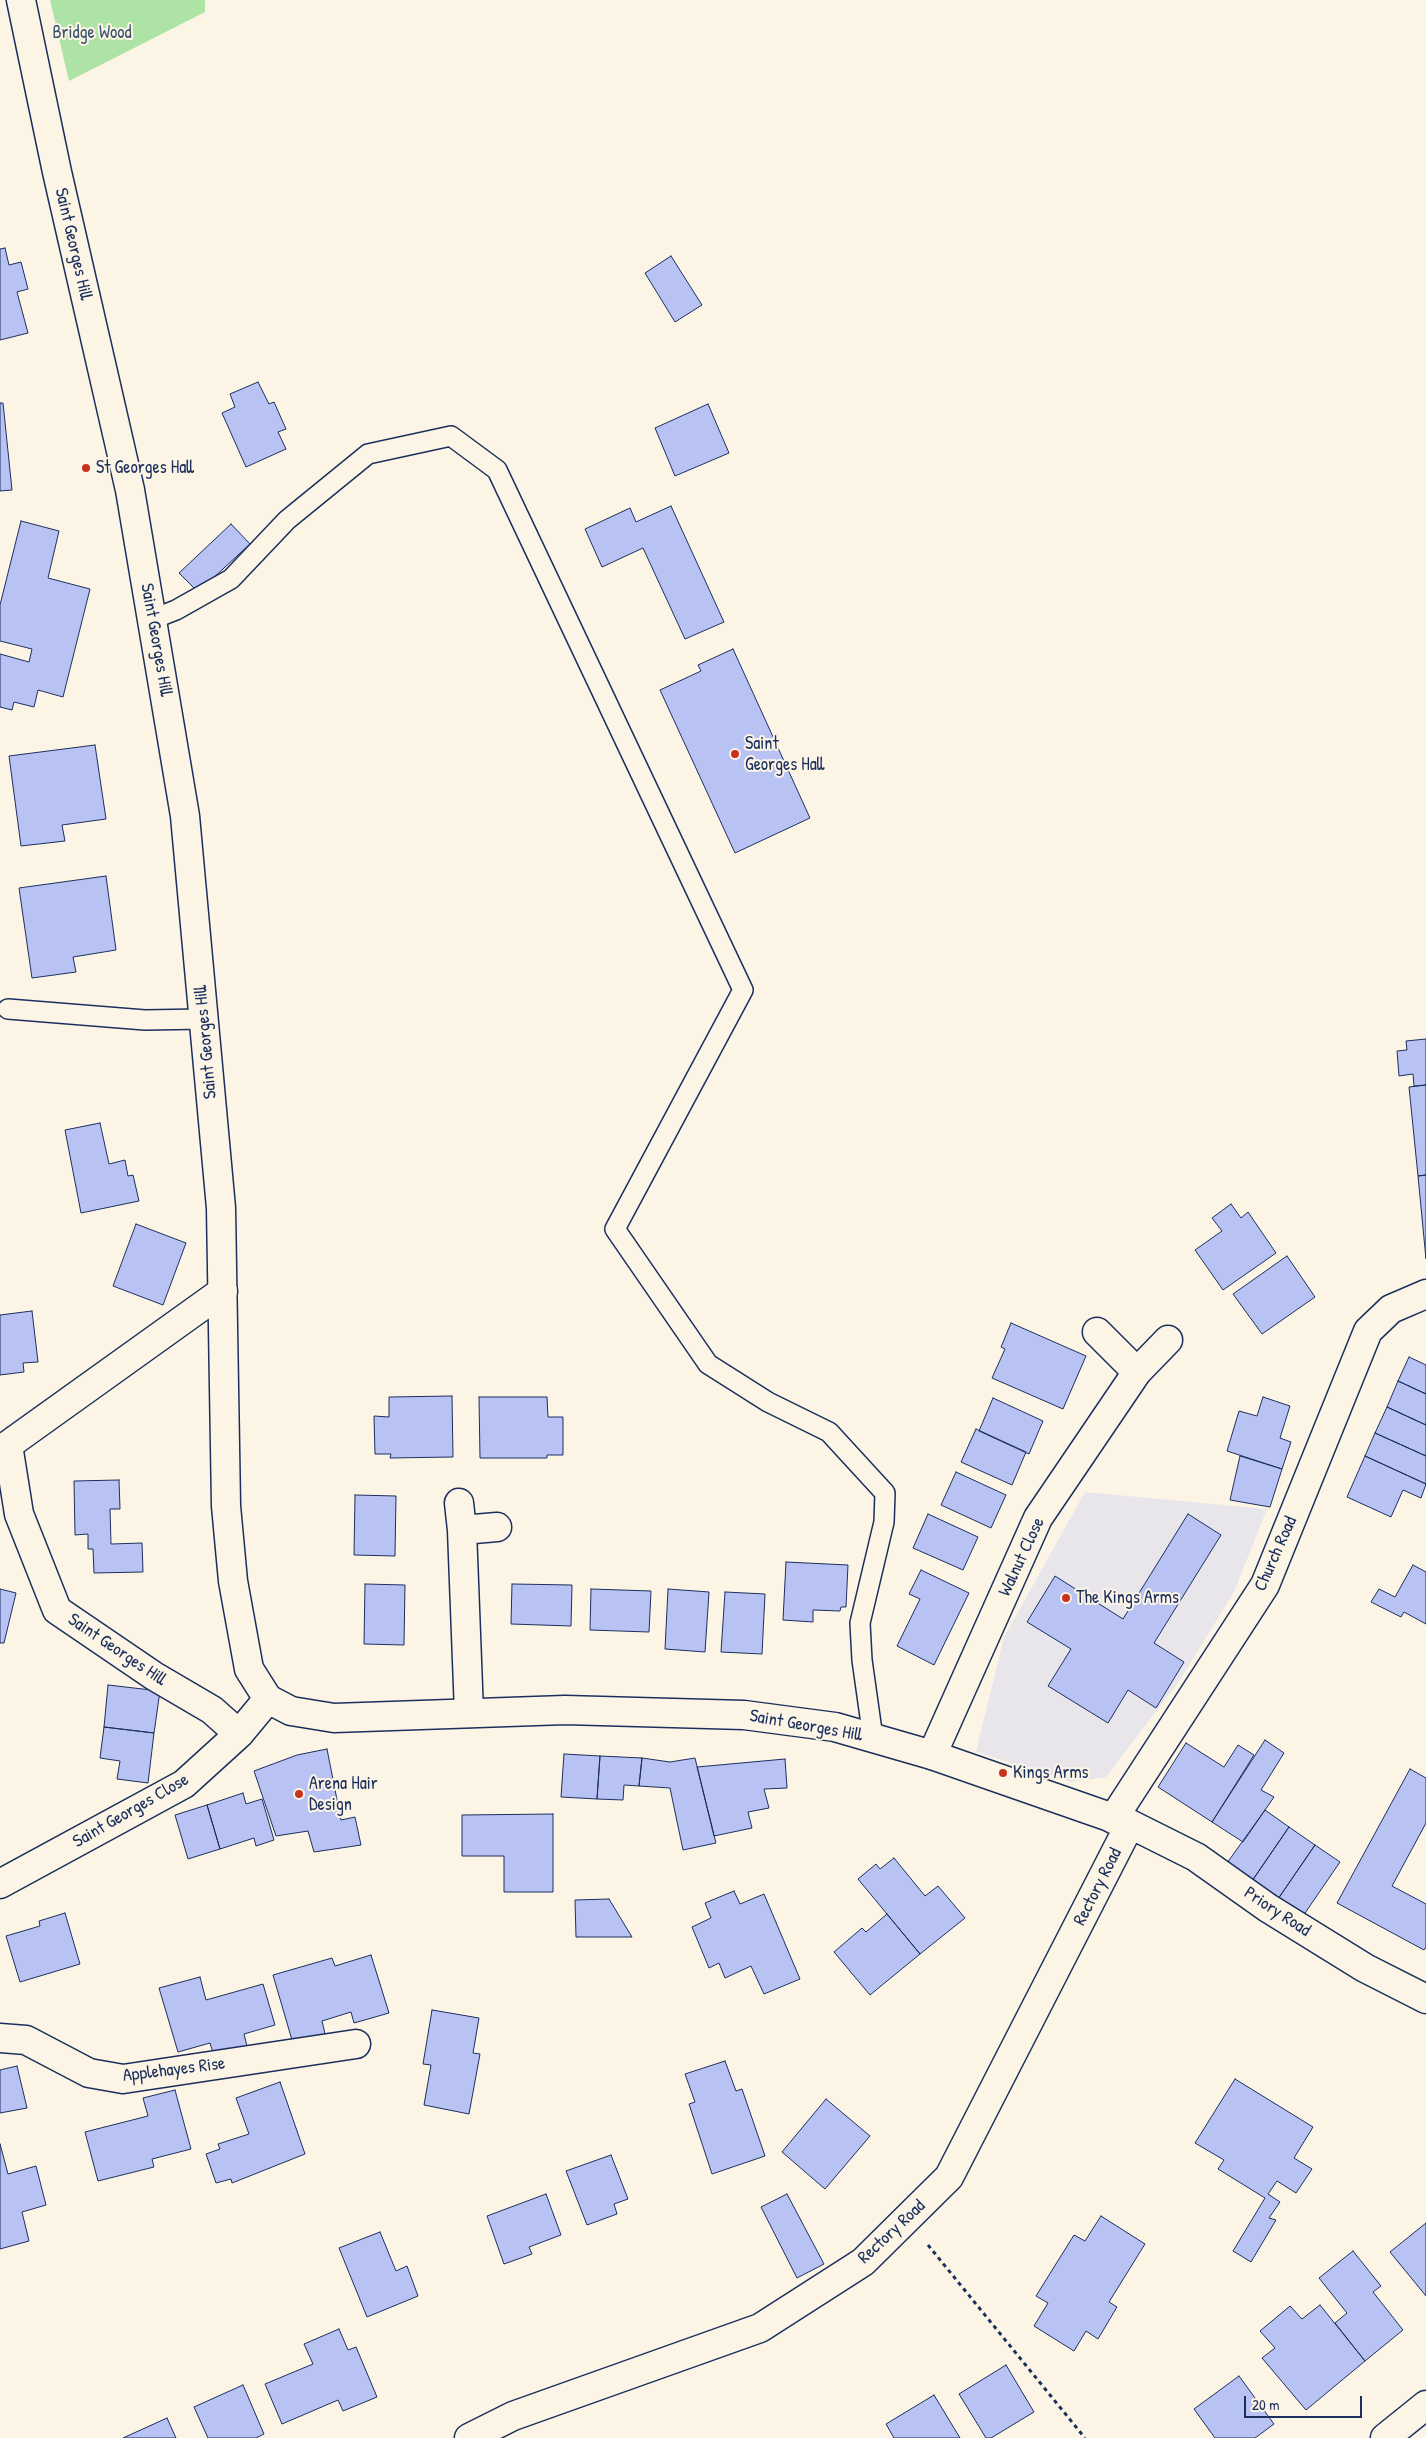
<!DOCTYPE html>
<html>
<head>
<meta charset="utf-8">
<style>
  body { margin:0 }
  #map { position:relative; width:1426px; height:2438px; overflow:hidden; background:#fcf5e5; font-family:"Patrick Hand",sans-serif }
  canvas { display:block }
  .scale { position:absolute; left:1244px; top:2396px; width:118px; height:22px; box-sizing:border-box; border:2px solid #1b2f5e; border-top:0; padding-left:6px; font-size:15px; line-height:18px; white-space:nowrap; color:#1b2f5e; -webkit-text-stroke:4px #fcf5e5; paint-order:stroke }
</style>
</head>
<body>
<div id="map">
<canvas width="1426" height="2438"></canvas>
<div class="scale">20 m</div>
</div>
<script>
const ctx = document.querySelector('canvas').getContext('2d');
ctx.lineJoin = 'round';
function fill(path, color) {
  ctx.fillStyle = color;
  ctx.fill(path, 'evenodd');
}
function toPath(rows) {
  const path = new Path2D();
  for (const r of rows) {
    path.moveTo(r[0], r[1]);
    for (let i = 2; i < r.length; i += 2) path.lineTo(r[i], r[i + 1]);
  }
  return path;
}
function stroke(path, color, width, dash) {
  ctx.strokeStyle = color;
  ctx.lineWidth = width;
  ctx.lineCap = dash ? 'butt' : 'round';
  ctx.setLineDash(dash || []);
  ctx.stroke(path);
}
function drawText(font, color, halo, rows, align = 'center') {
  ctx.font = font + ' "Patrick Hand",sans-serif';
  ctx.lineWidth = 4;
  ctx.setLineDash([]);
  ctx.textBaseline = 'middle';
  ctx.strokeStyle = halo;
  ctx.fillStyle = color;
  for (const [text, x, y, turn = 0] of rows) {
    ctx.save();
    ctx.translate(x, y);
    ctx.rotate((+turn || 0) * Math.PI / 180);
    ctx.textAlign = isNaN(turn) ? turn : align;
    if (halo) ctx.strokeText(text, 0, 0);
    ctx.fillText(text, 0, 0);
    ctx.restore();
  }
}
const built = toPath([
  [1085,1492,1267,1509,1234,1592,1180,1680,1106,1777,1071,1782,976,1752,1004,1637]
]);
const green = toPath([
  [50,0,205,0,205,12,69,81]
]);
const building = toPath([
  [5,248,9,265,21,262,28,289,17,292,28,333,0,340,0,249,5,248],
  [671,256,702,305,675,322,645,273,671,256],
  [258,382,269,404,274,402,286,429,278,432,286,449,246,467,222,413,235,407,230,394,258,382],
  [0,403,3,403,12,490,0,491,0,403],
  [708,404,729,453,675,476,655,428,708,404],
  [671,506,724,622,685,639,643,548,602,567,585,529,630,508,636,522,671,506],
  [21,521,59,531,48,578,90,589,63,697,38,690,34,707,14,702,12,710,0,707,0,654,29,662,32,649,0,641,0,605,21,521],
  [231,524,250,544,198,592,179,573,231,524],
  [733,649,810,818,735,853,660,690,701,671,698,665,733,649],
  [95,745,106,819,62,825,65,841,21,846,9,756,95,745],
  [106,876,116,950,73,957,76,972,32,978,19,888,106,876],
  [1426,1039,1426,1085,1414,1086,1413,1074,1399,1076,1397,1051,1407,1050,1406,1041,1426,1039],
  [1426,1085,1426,1175,1418,1176,1409,1087,1426,1085],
  [100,1123,109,1164,125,1160,128,1176,133,1175,139,1201,81,1213,65,1130,100,1123],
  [1426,1175,1426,1259,1418,1176,1426,1175],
  [1231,1204,1241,1218,1248,1212,1276,1253,1223,1290,1195,1250,1222,1231,1212,1218,1231,1204],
  [136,1224,186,1243,163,1305,113,1286,136,1224],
  [1287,1256,1315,1297,1262,1334,1233,1294,1287,1256],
  [32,1311,38,1362,23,1363,24,1372,0,1375,0,1315,32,1311],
  [1011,1323,1086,1356,1063,1409,992,1378,1005,1349,1001,1347,1011,1323],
  [1409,1357,1426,1365,1426,1394,1398,1381,1409,1357],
  [1398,1381,1426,1394,1426,1425,1387,1407,1398,1381],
  [452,1396,453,1457,390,1458,391,1454,375,1454,374,1416,389,1417,389,1397,452,1396],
  [479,1397,547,1397,548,1417,563,1417,563,1455,547,1455,547,1458,480,1458,479,1397],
  [1263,1397,1290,1406,1280,1438,1291,1442,1282,1469,1227,1451,1239,1411,1257,1416,1263,1397],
  [993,1398,1043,1421,1029,1454,979,1431,993,1398],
  [1387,1407,1426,1425,1426,1456,1375,1433,1387,1407],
  [976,1429,1026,1452,1012,1485,961,1462,976,1429],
  [1375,1433,1426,1456,1426,1484,1365,1456,1375,1433],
  [1240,1456,1282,1469,1270,1507,1230,1500,1240,1456],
  [1365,1456,1426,1484,1421,1498,1403,1490,1391,1517,1347,1497,1365,1456],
  [956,1472,1006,1495,991,1528,941,1505,956,1472],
  [119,1480,120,1509,110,1509,111,1544,142,1543,143,1572,94,1573,93,1549,88,1549,88,1534,75,1535,74,1481,119,1480],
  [355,1495,396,1496,395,1556,354,1555,355,1495],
  [928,1514,978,1537,963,1570,913,1548,928,1514],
  [1188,1514,1221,1535,1154,1643,1184,1662,1156,1708,1128,1690,1108,1723,1048,1686,1071,1649,1027,1622,1055,1576,1123,1619,1188,1514],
  [786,1562,848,1565,846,1607,841,1607,840,1611,813,1610,813,1622,783,1620,786,1562],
  [1413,1565,1426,1572,1426,1624,1404,1612,1401,1617,1371,1602,1379,1589,1395,1597,1413,1565],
  [921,1570,969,1593,934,1665,897,1646,920,1599,909,1594,921,1570],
  [365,1584,405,1585,404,1645,364,1644,365,1584],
  [512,1584,572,1585,571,1626,511,1624,512,1584],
  [0,1589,16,1593,4,1643,0,1643,0,1589],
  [591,1589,651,1591,649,1632,590,1630,591,1589],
  [668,1589,709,1592,705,1652,665,1649,668,1589],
  [725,1592,765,1594,762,1654,721,1652,725,1592],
  [108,1685,160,1691,154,1733,104,1727,108,1685],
  [104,1727,154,1733,148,1783,117,1779,120,1761,100,1758,104,1727],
  [1265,1740,1284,1753,1261,1790,1274,1797,1243,1842,1212,1822,1265,1740],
  [1186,1743,1224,1767,1238,1745,1254,1755,1212,1822,1158,1787,1186,1743],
  [327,1749,341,1820,355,1817,361,1845,314,1852,308,1831,276,1836,254,1771,297,1755,327,1749],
  [564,1754,600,1756,597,1799,561,1797,564,1754],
  [600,1756,642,1758,639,1786,624,1785,623,1800,597,1799,600,1756],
  [642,1758,670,1762,695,1758,716,1843,683,1850,670,1788,639,1786,642,1758],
  [785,1759,787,1788,764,1789,769,1808,748,1812,752,1828,714,1836,697,1767,785,1759],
  [1410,1769,1426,1778,1426,1823,1392,1886,1426,1904,1426,1947,1424,1950,1337,1903,1410,1769],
  [243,1793,246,1804,262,1799,274,1840,256,1846,254,1838,220,1849,207,1805,243,1793],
  [207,1805,220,1849,188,1859,175,1815,207,1805],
  [1265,1810,1289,1827,1252,1881,1227,1863,1265,1810],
  [553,1814,553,1892,504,1892,504,1856,462,1856,462,1815,553,1814],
  [1289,1827,1315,1845,1278,1899,1252,1881,1289,1827],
  [1315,1845,1340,1862,1303,1916,1278,1899,1315,1845],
  [894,1858,925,1896,938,1886,965,1918,920,1954,858,1879,876,1864,880,1869,894,1858],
  [734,1891,740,1904,764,1894,800,1979,764,1994,751,1966,725,1978,719,1963,709,1968,692,1927,711,1918,705,1903,734,1891],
  [609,1899,632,1937,576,1937,575,1900,609,1899],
  [65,1913,80,1964,20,1982,6,1936,40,1926,39,1921,65,1913],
  [887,1914,920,1954,870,1995,834,1952,862,1928,866,1932,887,1914],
  [371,1955,389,2013,354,2023,351,2012,322,2021,326,2038,294,2047,273,1975,332,1958,335,1966,371,1955],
  [200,1977,206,2000,263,1984,275,2025,244,2034,247,2046,214,2056,210,2043,178,2052,159,1988,200,1977],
  [432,2010,479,2018,473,2053,480,2054,469,2114,424,2105,431,2065,423,2064,432,2010],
  [725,2061,736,2091,742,2089,765,2156,712,2174,689,2104,695,2102,685,2074,725,2061],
  [17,2066,27,2108,0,2113,0,2070,17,2066],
  [1235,2079,1313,2127,1294,2158,1312,2169,1296,2193,1277,2181,1268,2194,1280,2202,1269,2218,1276,2220,1251,2262,1233,2251,1265,2198,1218,2169,1224,2160,1195,2143,1235,2079],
  [280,2082,305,2154,232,2183,231,2179,216,2183,206,2154,220,2149,218,2144,249,2134,236,2098,280,2082],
  [175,2090,191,2149,152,2159,154,2167,98,2181,85,2132,148,2116,143,2098,175,2090],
  [826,2099,870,2136,825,2189,782,2152,826,2099],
  [0,2144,8,2174,36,2166,46,2205,22,2212,29,2241,0,2249,0,2144],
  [611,2155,628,2199,614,2204,617,2214,587,2225,566,2171,611,2155],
  [546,2194,561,2235,529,2247,532,2254,504,2264,487,2216,546,2194],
  [787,2194,824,2264,797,2278,761,2207,787,2194],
  [1101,2216,1145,2244,1109,2302,1117,2307,1098,2339,1086,2331,1074,2351,1034,2326,1048,2303,1036,2296,1074,2235,1085,2241,1101,2216],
  [1426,2223,1426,2296,1390,2252,1426,2223],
  [380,2232,396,2271,407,2266,418,2296,367,2317,339,2248,380,2232],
  [1353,2251,1381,2286,1373,2292,1403,2330,1365,2361,1335,2323,1347,2313,1319,2278,1353,2251],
  [1320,2305,1365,2361,1306,2410,1262,2358,1275,2348,1260,2331,1290,2306,1302,2319,1320,2305],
  [339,2329,348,2350,356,2347,377,2397,343,2411,338,2400,282,2424,265,2384,313,2364,304,2344,339,2329],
  [1006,2365,1034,2412,991,2438,986,2438,959,2394,1006,2365],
  [1239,2376,1274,2424,1255,2438,1215,2438,1194,2409,1239,2376],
  [243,2385,264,2434,256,2438,208,2438,194,2407,243,2385],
  [934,2395,960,2438,894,2438,886,2424,934,2395],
  [167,2418,176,2438,123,2438,167,2418]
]);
const path = toPath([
  [928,2245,1085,2438]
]);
const lane = toPath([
  [153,619,176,610,231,579,287,520,368,454,451,436,497,470,743,990,615,1229,708,1364,768,1402,829,1432,885,1493,884,1522,860,1623,862,1660,873,1738],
  [8,1009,145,1020,204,1019]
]);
const street = toPath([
  [223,1291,8,1445,19,1514,57,1610,154,1676,212,1710,239,1734],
  [1097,1332,1137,1372],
  [459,1503,462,1530,469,1713],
  [462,1530,497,1527],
  [932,1755,1038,1518,1137,1372,1168,1340],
  [1113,1819,1265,1585,1368,1331,1391,1309,1426,1294],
  [0,1884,184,1784,239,1734,268,1699],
  [0,2038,26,2040,89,2073,123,2079,356,2044],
  [1385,2438,1426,2405]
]);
const secondary = toPath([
  [21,0,57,172,130,490,185,816,221,1208,226,1506,233,1581,249,1669,268,1699,291,1711,334,1718,565,1710,744,1715,835,1727,932,1755,1130,1824,1196,1857,1268,1908,1365,1968,1426,1999],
  [469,2438,513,2416,760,2328,863,2262,949,2177,1130,1824]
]);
const markers = [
  [86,468,5,"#c8321e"],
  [735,754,5,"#c8321e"],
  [1066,1598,5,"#c8321e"],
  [1003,1773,5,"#c8321e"],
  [299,1794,5,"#c8321e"]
];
const parkNames = [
  ["Bridge Wood",92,33]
];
const streetNames = [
  ["Saint Georges Hill",73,244,77],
  ["Saint Georges Hill",156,640,80],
  ["Saint Georges Hill",206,1042,-95],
  ["Church Road",1276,1554,-66],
  ["Walnut Close",1022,1557,-65],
  ["Saint Georges Hill",117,1650,34],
  ["Saint Georges Hill",806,1726,10],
  ["Saint Georges Close",131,1811,-30],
  ["Rectory Road",1098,1887,-63],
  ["Priory Road",1277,1912,33],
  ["Applehayes Rise",174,2070,-7],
  ["Rectory Road",892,2232,-43]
];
const poiNames = [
  ["St Georges Hall",96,468],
  ["Saint",745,744],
  ["Georges Hall",745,765],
  ["The Kings Arms",1076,1598],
  ["Kings Arms",1013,1773],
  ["Arena Hair",309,1784],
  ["Design",309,1805]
];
fill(built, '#e8e6ea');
fill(green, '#aee3a6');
fill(building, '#b8c3f4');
stroke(building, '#1b2f5e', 1);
stroke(lane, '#1b2f5e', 22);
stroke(street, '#1b2f5e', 31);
stroke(secondary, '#1b2f5e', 31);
stroke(path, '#1b2f5e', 3, [4, 4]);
stroke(lane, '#fcf5e5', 19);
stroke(street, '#fcf5e5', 28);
stroke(secondary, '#fcf5e5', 28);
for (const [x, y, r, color] of markers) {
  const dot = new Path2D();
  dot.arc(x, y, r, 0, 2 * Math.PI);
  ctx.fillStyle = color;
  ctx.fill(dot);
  stroke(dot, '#fcf5e5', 2);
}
drawText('18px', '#38536c', '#fcf5e5', parkNames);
drawText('18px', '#1b2f5e', '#fcf5e5', streetNames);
drawText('18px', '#1b2f5e', '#fcf5e5', poiNames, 'left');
</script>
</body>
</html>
